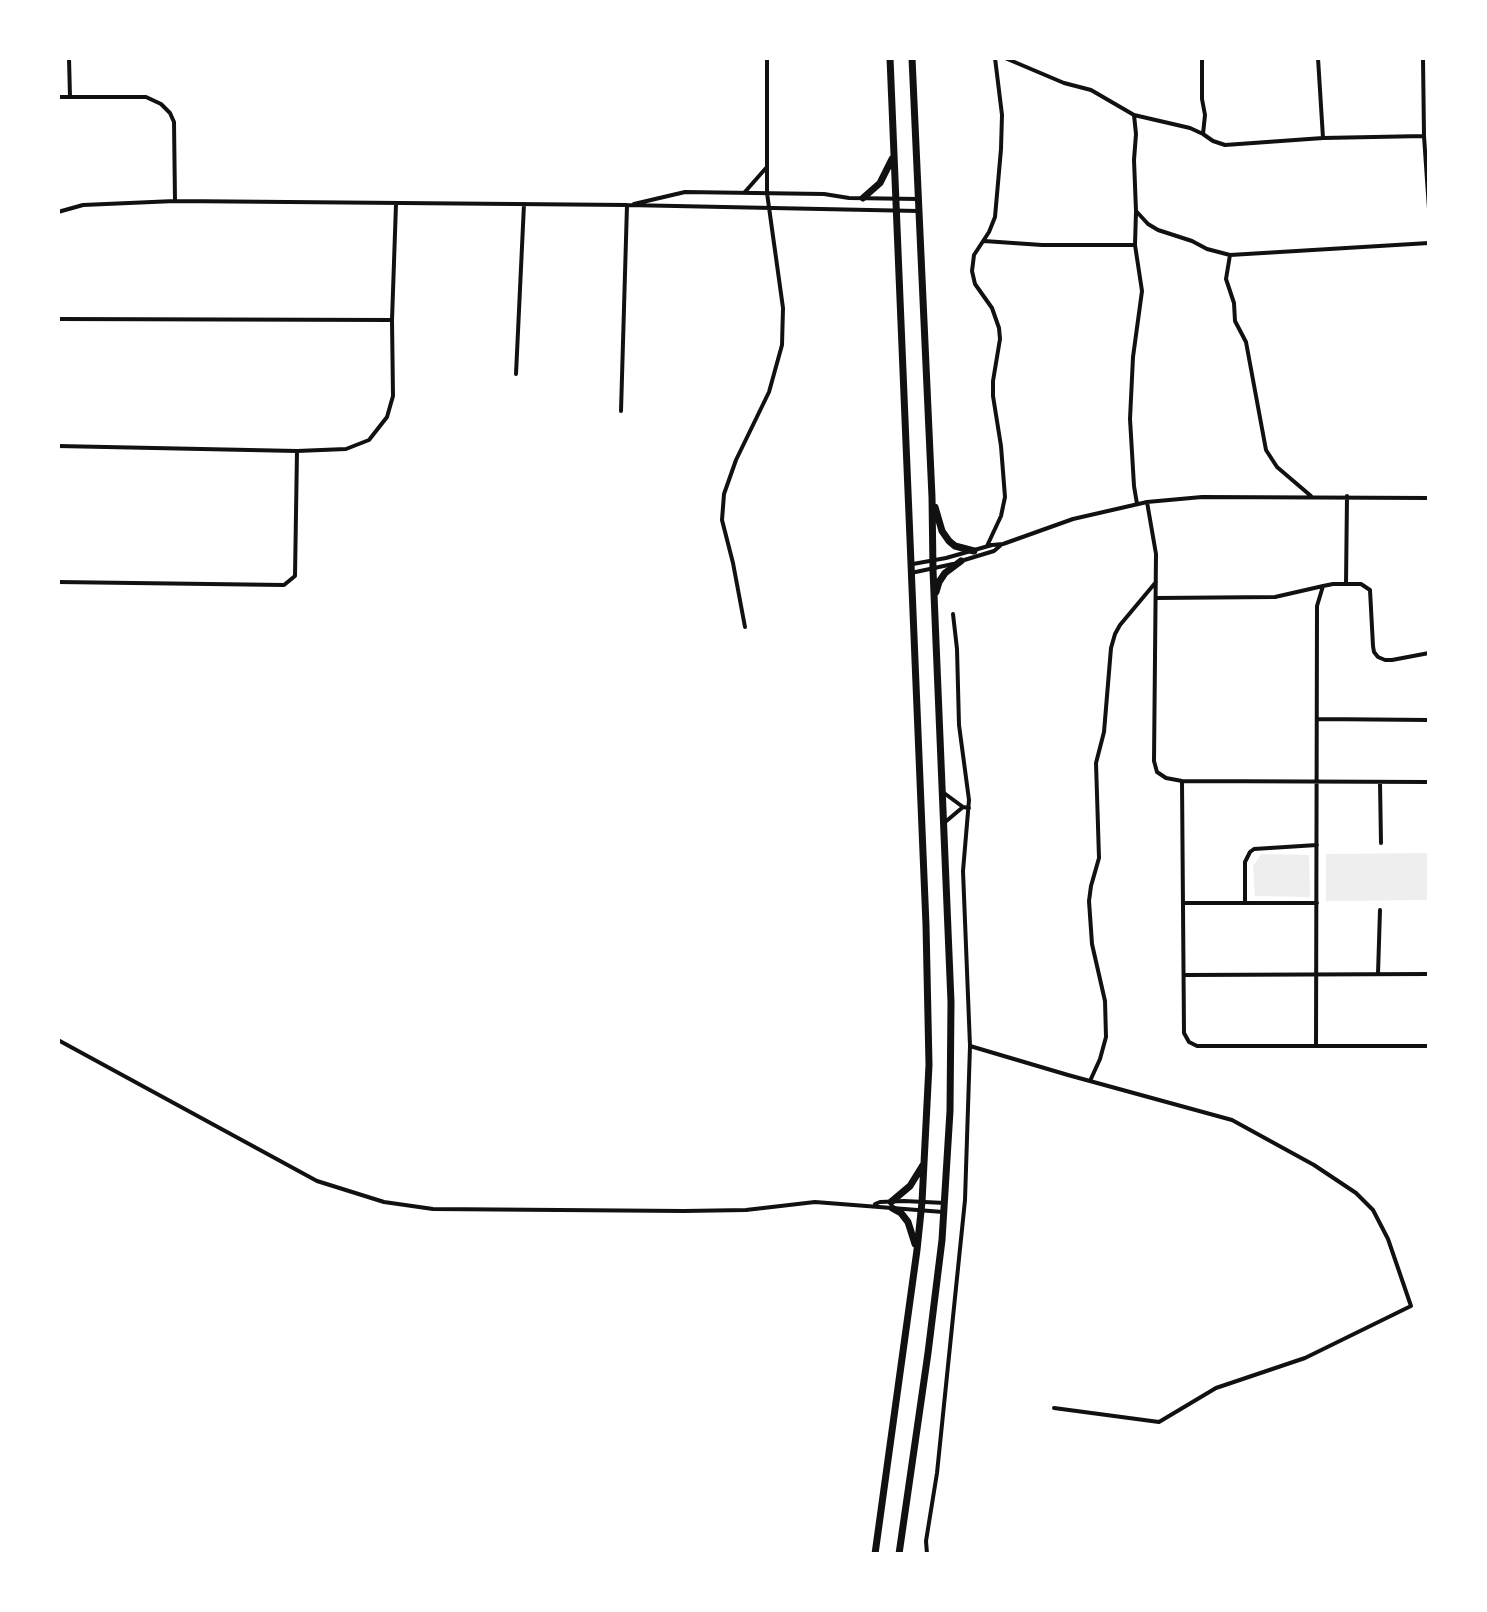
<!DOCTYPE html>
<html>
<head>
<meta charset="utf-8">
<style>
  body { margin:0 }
  #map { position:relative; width:1487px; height:1612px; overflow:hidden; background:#fff; font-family:"PT Serif",serif }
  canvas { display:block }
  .frame { position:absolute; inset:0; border:60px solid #fff; pointer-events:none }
</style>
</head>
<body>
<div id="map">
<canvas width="1487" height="1612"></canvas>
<div class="frame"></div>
</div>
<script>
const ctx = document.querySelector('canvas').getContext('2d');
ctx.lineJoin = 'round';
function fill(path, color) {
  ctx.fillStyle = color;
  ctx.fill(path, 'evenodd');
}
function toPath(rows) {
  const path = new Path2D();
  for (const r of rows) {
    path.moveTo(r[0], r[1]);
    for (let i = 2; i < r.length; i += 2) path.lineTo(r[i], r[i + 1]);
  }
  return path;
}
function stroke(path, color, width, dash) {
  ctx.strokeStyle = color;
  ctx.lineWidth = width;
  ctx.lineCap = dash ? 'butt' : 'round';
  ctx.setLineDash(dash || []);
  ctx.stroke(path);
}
const green = toPath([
  [1429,853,1429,900,1326,901,1326,854],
  [1261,854,1309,855,1310,897,1255,896,1253,866]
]);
const minor = toPath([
  [69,58,70,97],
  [1005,58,1064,83,1091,90,1134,115,1190,128,1203,134,1213,141,1225,145,1323,138,1424,136],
  [1202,58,1202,99,1205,115,1203,134],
  [1318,58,1323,138],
  [1423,58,1424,136,1429,209],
  [58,97,146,97,161,104,170,113,174,122,175,201],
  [1134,115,1136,134,1134,160,1136,211,1148,224,1158,230,1192,241,1207,249,1230,255,1429,243],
  [744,193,766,168],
  [634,204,685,192,824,194,849,198,918,199],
  [58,212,83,205,175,201,627,205,918,211],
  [984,241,1042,245,1135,245,1136,211],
  [1135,245,1142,291,1133,357,1130,419,1134,486,1137,504],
  [1230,255,1226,279,1234,303,1235,321,1246,342,1266,450,1277,467,1311,496],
  [58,319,392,320],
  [516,374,524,204],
  [621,411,627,205],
  [58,446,297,451,295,576,284,585,58,582],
  [297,451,346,449,369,440,387,417,393,396,392,320,396,204],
  [1147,502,1156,554,1154,761,1157,772,1166,778,1182,781,1429,782],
  [987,546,1001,516,1005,497,1001,446,993,396,993,381,1000,339,999,328,992,308,975,284,972,271,974,255,989,232,995,217,1001,149,1002,115,995,58],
  [961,561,994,551,1001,545],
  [913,564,946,558,992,545,1003,544,1073,519,1147,502,1202,497,1429,498],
  [911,573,953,564],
  [1346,584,1347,496],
  [1156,598,1275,597,1323,586],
  [745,627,733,563,722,520,724,494,736,460,769,392,782,345,783,308,767,193,767,58],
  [1318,719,1429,720],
  [1182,781,1184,1033,1189,1042,1197,1046,1429,1046],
  [1380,782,1381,843],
  [944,793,963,807,969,808],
  [944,823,963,807],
  [1184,903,1317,903],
  [1245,903,1245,862,1250,852,1254,849,1317,845],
  [1378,974,1380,910],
  [1185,975,1429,974],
  [58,1040,317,1181,384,1202,433,1209,684,1211,746,1210,815,1202,943,1212],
  [970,1046,1068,1075,1232,1120,1314,1165,1356,1193,1373,1210,1388,1239,1411,1306,1305,1358,1216,1388,1159,1422,1054,1408],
  [1316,1046,1317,606,1323,586,1333,584,1361,584,1370,590,1373,646,1374,652,1378,657,1385,660,1392,660,1429,653],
  [1090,1081,1100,1059,1106,1037,1105,1001,1092,944,1089,901,1091,886,1099,858,1096,763,1104,732,1111,648,1115,634,1120,625,1156,582],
  [875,1204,880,1202,904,1201,945,1203],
  [927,1554,926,1541,937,1473,965,1200,970,1046,963,871,969,800,959,725,957,649,953,614]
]);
const primary = toPath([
  [863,198,880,183,892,159],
  [935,507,942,531,949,541,955,546,974,551],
  [936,592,939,582,945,573,961,561],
  [891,1202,910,1186,923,1165],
  [892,1208,901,1213,908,1222,915,1244],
  [875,1554,917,1250,922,1202,929,1065,926,925,890,58],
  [899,1554,928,1353,942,1240,950,1111,951,1002,933,570,932,497,912,58]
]);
fill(green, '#eee');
stroke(minor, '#111', 4);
stroke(primary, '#111', 7);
</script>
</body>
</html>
